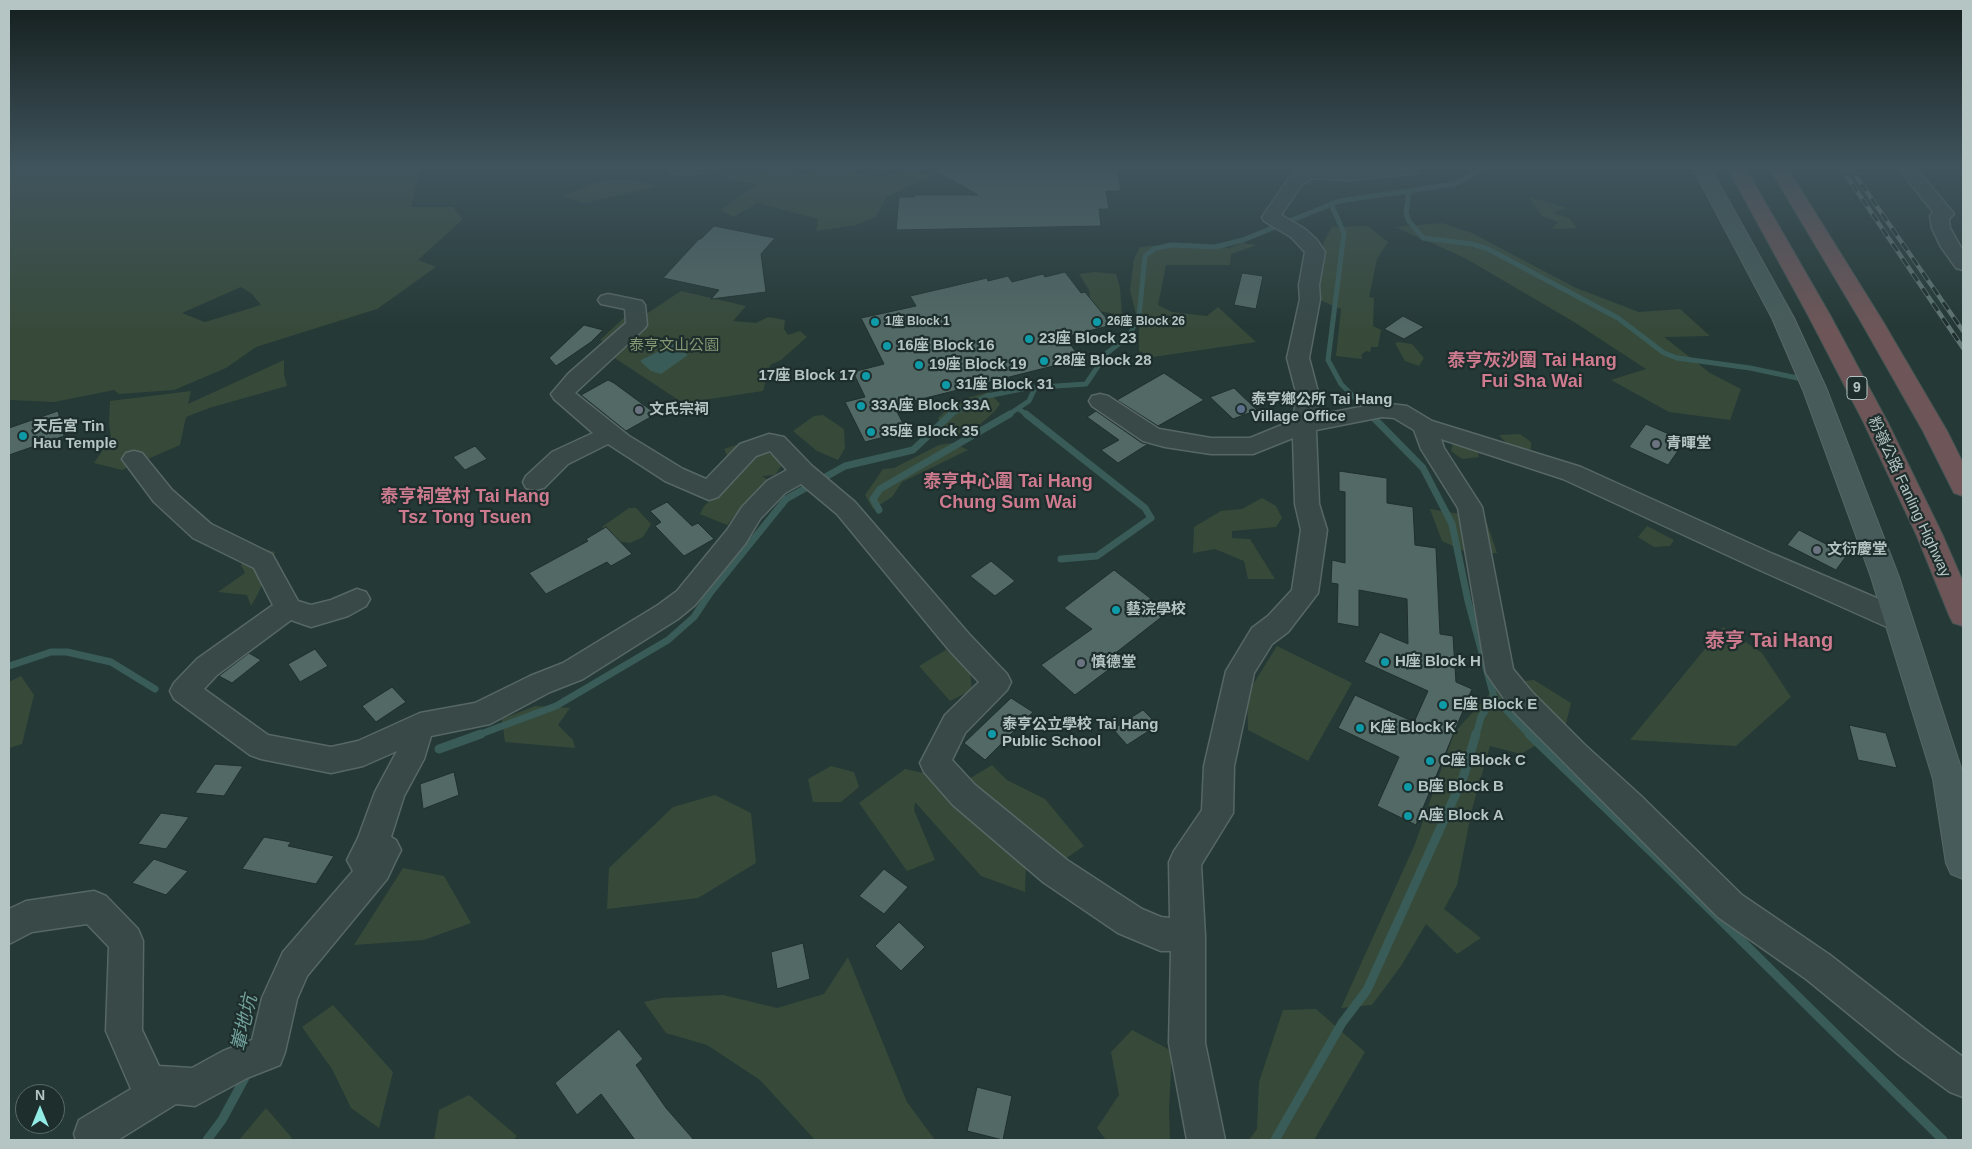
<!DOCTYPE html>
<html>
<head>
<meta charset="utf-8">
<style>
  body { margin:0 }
  #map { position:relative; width:1972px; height:1149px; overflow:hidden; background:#253936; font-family:Arial,sans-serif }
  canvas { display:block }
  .frame { position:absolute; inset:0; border:10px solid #b4c5c4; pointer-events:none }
  .north { position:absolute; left:15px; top:1084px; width:50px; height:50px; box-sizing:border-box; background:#1e2e2c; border:1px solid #5a6a69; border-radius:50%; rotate:0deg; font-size:14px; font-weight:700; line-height:20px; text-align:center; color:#b4c5c4 }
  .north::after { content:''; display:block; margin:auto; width:18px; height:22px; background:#92ece5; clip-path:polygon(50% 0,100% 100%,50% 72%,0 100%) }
</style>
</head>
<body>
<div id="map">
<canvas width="1972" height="1149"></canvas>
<div class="frame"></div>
<div class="north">N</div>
</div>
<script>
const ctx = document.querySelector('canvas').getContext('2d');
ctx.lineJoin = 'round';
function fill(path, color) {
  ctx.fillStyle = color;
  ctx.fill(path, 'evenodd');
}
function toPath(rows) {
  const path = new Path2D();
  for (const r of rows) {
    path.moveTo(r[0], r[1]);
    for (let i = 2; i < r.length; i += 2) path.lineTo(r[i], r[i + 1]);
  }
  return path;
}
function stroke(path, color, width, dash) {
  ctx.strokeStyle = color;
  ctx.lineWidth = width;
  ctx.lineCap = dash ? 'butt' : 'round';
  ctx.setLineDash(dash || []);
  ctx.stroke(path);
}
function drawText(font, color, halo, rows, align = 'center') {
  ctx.font = font + ' Arial,"Noto Sans TC",sans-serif';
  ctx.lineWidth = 4.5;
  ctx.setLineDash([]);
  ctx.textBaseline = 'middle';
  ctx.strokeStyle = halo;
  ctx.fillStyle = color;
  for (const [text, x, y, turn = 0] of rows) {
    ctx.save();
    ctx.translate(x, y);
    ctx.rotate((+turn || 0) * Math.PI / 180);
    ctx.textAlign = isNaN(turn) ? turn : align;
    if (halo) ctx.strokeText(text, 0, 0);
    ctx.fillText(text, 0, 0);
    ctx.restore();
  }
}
const green = toPath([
  [9,169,420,169,411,207,453,207,463,219,418,260,436,267,377,309,256,347,226,368,174,390,119,394,114,390,54,402,9,400],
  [241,287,252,294,261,305,205,322,182,313],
  [772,169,788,169,799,175,833,169,878,177,909,171,934,175,886,197,876,217,856,225,816,231,818,219,757,203,734,217,720,210,757,185,715,175,759,175],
  [618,180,641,181,656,187,584,203,562,196,602,181],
  [1529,197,1567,208,1553,213,1569,218,1577,228,1552,229,1558,222,1542,216],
  [1442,223,1472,233,1576,288,1639,312,1680,309,1710,336,1664,337,1710,373,1741,389,1730,420,1669,412,1611,380,1646,369,1574,322,1465,258,1395,227],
  [1368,226,1388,242,1377,259,1369,297,1374,298,1373,326,1381,330,1378,347,1371,347,1370,352,1366,351,1361,355,1362,359,1336,356,1341,309,1320,300,1319,263,1324,241,1332,227],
  [1187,243,1229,248,1242,243,1257,245,1231,254,1230,265,1166,265,1158,305,1172,312,1207,316,1218,307,1256,342,1153,357,1139,351,1139,327,1130,290,1134,259,1140,247],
  [1094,272,1116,274,1120,288,1122,315,1092,310,1089,290,1079,274],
  [681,291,746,306,733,321,756,323,768,317,785,320,784,329,788,335,800,331,807,337,781,360,770,365,763,391,683,403,598,347,604,342,600,340,627,315,640,318],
  [1398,342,1412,344,1424,358,1419,366,1405,361,1395,343],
  [284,360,284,374,287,386,209,408,186,417,180,445,122,470,94,463,111,438,109,424,110,401,191,391,188,404],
  [989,392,1000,404,995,411,967,436,945,430,938,418,948,408,967,398],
  [823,415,844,429,845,448,838,460,817,451,793,431,814,416],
  [1520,434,1531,442,1531,449,1512,449,1499,435],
  [752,440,767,452,784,462,775,475,762,476,768,480,727,525,700,514,704,506,742,473,731,463,724,449],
  [1454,440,1477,448,1479,457,1462,459,1451,451],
  [953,443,968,450,902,482,892,497,873,509,865,495,883,469,894,468,939,445],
  [1262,498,1276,506,1282,518,1276,527,1232,531,1232,538,1250,539,1275,579,1248,579,1244,561,1215,549,1193,553,1194,527,1221,511,1242,509],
  [629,508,636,508,651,524,643,537,630,543,616,541,602,527],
  [1430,509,1460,514,1487,523,1497,553,1468,553,1442,541],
  [1647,526,1674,540,1670,546,1654,547,1638,537],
  [252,546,275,552,259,592,251,606,247,595,218,592,245,573,241,565],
  [1723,627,1762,653,1791,697,1736,746,1630,740],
  [1277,646,1352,683,1308,761,1248,730,1247,694],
  [946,650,970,671,972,690,950,701,919,666],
  [21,676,34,695,22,744,9,748,9,682],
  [1534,680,1571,703,1565,728,1521,754,1490,746,1472,809,1457,885,1444,909,1481,938,1457,954,1426,924,1401,966,1372,1005,1341,1008,1415,844,1454,733,1499,683],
  [535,706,570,708,558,725,573,740,575,748,505,742,502,719],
  [992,765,1007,780,1045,799,1084,846,1059,863,967,780],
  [831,766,854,772,859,787,841,802,813,802,808,779],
  [905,769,928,774,1026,863,1025,892,981,876,915,802,914,810,935,860,907,871,859,803],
  [715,795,751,813,756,863,698,898,607,909,609,868,673,807],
  [403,868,444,876,471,923,424,940,354,945],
  [848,957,907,1102,935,1140,815,1140,760,1080,707,1045,666,1033,644,1002,662,998,723,995,777,1008,824,994],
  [333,1005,393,1072,379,1128,351,1108,332,1069,302,1027],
  [1316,1009,1365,1052,1314,1140,1249,1140,1257,1129,1259,1082,1283,1010],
  [1132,1030,1172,1051,1169,1108,1170,1140,1106,1140,1097,1128,1119,1095,1111,1052],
  [469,1095,517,1136,513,1140,434,1140,439,1110],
  [266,1108,292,1138,289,1140,239,1140]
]);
const water = toPath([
  [676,343,684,349,682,351,688,355,661,374,651,371,641,362,641,360]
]);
const streamFar2 = toPath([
  [1409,191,1406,213,1409,221,1423,238,1472,244,1488,249,1618,318,1664,353,1677,358,1750,368,1807,380],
  [1331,204,1344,233,1328,360,1341,384,1372,415],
  [1019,409,1027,415],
  [949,415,987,396,1027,388,1086,384,1107,353,1129,336,1139,316,1145,256,1154,249,1171,245,1215,247,1243,240,1339,201,1455,184,1481,169],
  [1008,415,1029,401,1035,388]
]);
const streamFar1 = toPath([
  [1026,414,1145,508,1151,518,1097,556,1061,559],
  [1370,414,1423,468,1452,524,1468,601,1494,697,1530,735],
  [879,510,873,499,880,489,1010,414],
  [9,666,51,652,67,652,111,662,155,689],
  [478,735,556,706,668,640,694,617,710,593,786,499,845,466,913,450,951,414],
  [1476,735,1481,717,1494,697]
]);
const stream = toPath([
  [1529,734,1665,865,1943,1140],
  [439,749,481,734],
  [207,1140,222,1120,248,1072],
  [1275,1140,1342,1023,1367,990,1463,778,1476,734]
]);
const building = toPath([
  [933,169,1117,169,1121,191,1106,191,1109,209,1099,209,1101,226,896,230,899,197,914,197,914,195,978,195,933,169],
  [714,226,775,238,761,254,766,292,711,299,719,290,663,278,699,239,701,239,714,226],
  [1065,272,1081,293,1085,292,1112,325,1065,337,1081,359,894,406,907,431,865,442,845,402,865,397,853,372,884,364,861,318,916,306,910,296,949,287,987,278,988,281,1008,276,1012,282,1043,274,1045,277,1065,272],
  [1242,273,1263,276,1256,309,1234,305,1242,273],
  [1403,316,1424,327,1404,339,1384,329,1403,316],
  [584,325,603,330,591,342,556,366,549,358,584,325],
  [1164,373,1204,400,1158,426,1117,400,1164,373],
  [608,380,614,383,656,414,626,431,581,395,608,380],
  [1234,388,1257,410,1233,419,1210,397,1234,388],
  [58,411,64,436,9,455,9,428,58,411],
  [1096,411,1142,443,1148,444,1118,463,1101,450,1119,440,1087,417,1096,411],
  [1646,424,1685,441,1668,465,1629,447,1646,424],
  [475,446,487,459,465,470,453,457,475,446],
  [1339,471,1387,478,1387,503,1413,507,1415,545,1436,548,1440,634,1453,636,1456,682,1472,689,1416,825,1377,806,1399,757,1338,728,1355,695,1414,722,1428,691,1364,662,1380,632,1408,644,1407,599,1359,590,1359,627,1337,623,1338,584,1331,583,1332,560,1345,563,1345,492,1339,491,1339,471],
  [667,502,692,526,698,523,714,539,684,556,655,526,661,522,650,511,667,502],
  [606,527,632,554,611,566,607,562,546,594,529,573,588,541,586,539,606,527],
  [1799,530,1847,555,1836,570,1787,545,1799,530],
  [991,561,1015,581,995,596,970,576,991,561],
  [1114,570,1168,612,1113,655,1120,661,1075,695,1041,665,1092,629,1064,608,1114,570],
  [315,649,328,666,300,682,288,664,315,649],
  [249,653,261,660,232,683,219,676,249,653],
  [392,687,406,702,376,722,362,706,392,687],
  [1011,698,1033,712,985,760,964,743,1011,698],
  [1143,710,1158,725,1127,745,1113,729,1143,710],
  [1849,725,1886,733,1897,768,1858,760,1849,725],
  [215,764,243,766,224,796,195,793,215,764],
  [454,772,459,795,423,809,420,784,454,772],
  [161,813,189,817,166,849,138,844,161,813],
  [264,837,291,842,288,846,334,856,316,884,242,869,264,837],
  [154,859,188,871,166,895,132,883,154,859],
  [884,869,908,887,884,914,859,896,884,869],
  [899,922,925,947,901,971,875,946,899,922],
  [803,943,810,979,777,989,771,952,803,943],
  [619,1029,643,1059,636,1065,666,1108,694,1140,635,1140,601,1094,577,1115,555,1083,619,1029],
  [977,1087,1012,1096,1003,1140,967,1131,977,1087]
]);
const minor = toPath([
  [670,169,703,169,700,173,694,174,679,174,673,173,670,169],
  [1301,169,1420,169,1417,173,1411,174,1348,180,1312,178,1301,186,1281,215,1305,229,1317,240,1325,252,1319,285,1320,299,1309,358,1318,392,1317,415,1382,403,1407,406,1432,421,1581,467,1773,554,1907,611,1911,619,1907,627,1897,630,1887,627,1755,568,1563,479,1441,439,1444,448,1482,507,1513,669,1532,692,1585,745,1640,795,1742,895,1830,955,1925,1029,1963,1057,1963,1097,1950,1092,1899,1055,1806,979,1718,917,1512,710,1486,673,1458,508,1421,449,1414,430,1394,418,1382,417,1316,430,1319,504,1327,530,1318,593,1288,632,1272,644,1254,673,1234,766,1233,813,1201,865,1205,936,1205,1043,1225,1140,1187,1140,1169,1043,1171,951,1161,951,1118,933,1043,882,953,805,924,772,920,763,945,715,979,682,949,650,837,514,801,484,785,493,760,519,745,544,695,605,678,619,583,679,550,692,490,724,431,736,424,759,404,796,391,837,396,840,401,850,396,860,387,879,307,976,297,999,285,1052,280,1065,247,1078,195,1106,176,1104,118,1140,76,1140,74,1134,79,1120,131,1089,106,1031,109,947,87,924,32,932,9,944,9,909,26,901,94,891,106,896,138,929,143,941,142,1030,159,1066,192,1068,223,1051,252,1040,262,998,283,952,353,871,347,860,358,838,375,792,397,751,363,766,331,773,261,759,250,755,174,699,170,691,174,683,197,659,273,605,254,568,193,538,154,502,122,459,126,453,134,451,142,453,172,490,211,524,272,554,298,601,311,605,331,600,357,589,366,592,370,599,366,606,348,616,311,627,291,620,217,675,204,689,268,735,331,747,358,741,420,713,475,703,530,676,563,663,658,605,677,591,727,530,742,507,767,481,787,470,770,451,756,456,718,497,709,500,665,481,608,444,568,464,544,488,535,490,526,488,523,482,526,476,552,452,593,433,554,399,551,394,568,374,626,323,625,309,601,304,598,300,601,296,608,294,642,301,645,305,647,325,644,329,575,393,629,436,683,469,706,479,740,444,769,434,784,437,812,466,855,502,969,634,1007,674,1011,682,1007,690,965,733,952,760,975,785,1067,860,1142,909,1161,917,1170,918,1169,862,1174,851,1202,810,1204,766,1226,671,1252,628,1268,616,1292,590,1301,530,1295,504,1293,438,1253,454,1211,454,1165,447,1143,441,1092,406,1089,401,1092,396,1100,394,1108,396,1159,429,1211,438,1250,438,1294,420,1296,392,1287,358,1300,299,1299,285,1305,252,1291,237,1264,221,1262,217,1289,178,1301,169],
  [1899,169,1917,169,1954,214,1949,219,1950,228,1963,251,1963,270,1956,268,1941,247,1932,228,1930,216,1933,212,1899,169]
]);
const secondary = toPath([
  [1693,169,1711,169,1794,318,1827,390,1899,577,1963,774,1963,879,1951,874,1946,863,1933,779,1871,577,1803,390,1772,318,1693,169]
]);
const motorway = toPath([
  [1728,169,1746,169,1830,315,1888,423,1943,536,1963,582,1963,626,1953,623,1949,615,1917,536,1864,423,1808,315,1728,169],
  [1770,169,1788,169,1882,320,1947,431,1963,463,1963,496,1954,493,1923,431,1860,320,1770,169]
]);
const rail = toPath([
  [1842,169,1963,348],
  [1851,169,1963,331]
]);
const markers = [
  [875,322,5,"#0f9aa8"],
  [1097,322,5,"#0f9aa8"],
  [1029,339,5,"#0f9aa8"],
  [887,346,5,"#0f9aa8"],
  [1044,361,5,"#0f9aa8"],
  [919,365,5,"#0f9aa8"],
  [866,376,5,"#0f9aa8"],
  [946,385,5,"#0f9aa8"],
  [861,406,5,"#0f9aa8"],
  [1241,409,5,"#5c6f8a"],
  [639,410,5,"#6b7280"],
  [871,432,5,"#0f9aa8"],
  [23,436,5,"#0f9aa8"],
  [1656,444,5,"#6b7280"],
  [1817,550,5,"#6b7280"],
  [1116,610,5,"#0f9aa8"],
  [1385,662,5,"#0f9aa8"],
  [1081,663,5,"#6b7280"],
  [1443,705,5,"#0f9aa8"],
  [1360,728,5,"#0f9aa8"],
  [992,734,5,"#0f9aa8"],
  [1430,761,5,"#0f9aa8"],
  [1408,787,5,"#0f9aa8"],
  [1408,816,5,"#0f9aa8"]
];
const farPoinames = [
  ["1座 Block 1",885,322],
  ["26座 Block 26",1107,322]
];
const shields = [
  [1857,388,20]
];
const shieldNames = [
  ["9",1857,388]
];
const poiNames = [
  ["23座 Block 23",1039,339],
  ["16座 Block 16",897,346],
  ["28座 Block 28",1054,361],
  ["19座 Block 19",929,365],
  ["17座 Block 17",856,376,"right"],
  ["31座 Block 31",956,385],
  ["泰亨鄉公所 Tai Hang",1251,400],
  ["Village Office",1251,417],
  ["33A座 Block 33A",871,406],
  ["文氏宗祠",649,410],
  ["天后宮 Tin",33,427],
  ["Hau Temple",33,444],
  ["35座 Block 35",881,432],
  ["青暉堂",1666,444],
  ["文衍慶堂",1827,550],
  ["藝浣學校",1126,610],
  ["H座 Block H",1395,662],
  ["慎德堂",1091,663],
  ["E座 Block E",1453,705],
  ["泰亨公立學校 Tai Hang",1002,725],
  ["Public School",1002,742],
  ["K座 Block K",1370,728],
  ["C座 Block C",1440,761],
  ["B座 Block B",1418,787],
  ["A座 Block A",1418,816]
];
const parkNames = [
  ["泰亨文山公園",674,346]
];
const streetNames = [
  ["粉嶺公路 Fanling Highway",1909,497,65]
];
const quarterNames = [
  ["泰亨灰沙圍 Tai Hang",1532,361],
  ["Fui Sha Wai",1532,382],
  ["泰亨中心圍 Tai Hang",1008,482],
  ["Chung Sum Wai",1008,503],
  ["泰亨祠堂村 Tai Hang",465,497],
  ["Tsz Tong Tsuen",465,518]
];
const nearWaternames = [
  ["輋地坑",245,1023,-77]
];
const districtNames = [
  ["泰亨 Tai Hang",1769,641]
];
fill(green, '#374a3a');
fill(water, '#395c58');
stroke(streamFar2, '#395c58', 5);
stroke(streamFar1, '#395c58', 7);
stroke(stream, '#395c58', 9);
fill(building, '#526966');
stroke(building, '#20302e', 1);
stroke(minor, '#576765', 3);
stroke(secondary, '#576765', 2);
stroke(motorway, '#445452', 2);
fill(minor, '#384947');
fill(secondary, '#475c5a');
fill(motorway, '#6e5658');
stroke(rail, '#607573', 4.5);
stroke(rail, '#1e2e2c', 3, [9]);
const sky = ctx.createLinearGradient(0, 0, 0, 330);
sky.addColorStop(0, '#141f1e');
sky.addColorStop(0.51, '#40545d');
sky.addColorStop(1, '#40545d00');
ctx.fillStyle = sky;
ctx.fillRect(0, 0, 1972, 330);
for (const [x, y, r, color] of markers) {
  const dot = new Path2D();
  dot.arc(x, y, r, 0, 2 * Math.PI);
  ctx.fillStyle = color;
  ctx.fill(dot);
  stroke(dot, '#1e2e2c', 2);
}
drawText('bold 12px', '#b4c5c4', '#1e2e2c', farPoinames, 'left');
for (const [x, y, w] of shields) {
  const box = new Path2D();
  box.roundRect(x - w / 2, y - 11.5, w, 23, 4);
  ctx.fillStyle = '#1e2e2c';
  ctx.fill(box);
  stroke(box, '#b4c5c4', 1);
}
drawText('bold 14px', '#b4c5c4', null, shieldNames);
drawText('bold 15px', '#b4c5c4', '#1e2e2c', poiNames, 'left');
drawText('15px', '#859874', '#1e2e2c', parkNames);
drawText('15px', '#b4c5c4', '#1e2e2c', streetNames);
drawText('bold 18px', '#ce7b8f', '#1e2e2c', quarterNames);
drawText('italic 19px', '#71a09b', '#1e2e2c', nearWaternames);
drawText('bold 20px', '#ce7b8f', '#1e2e2c', districtNames);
</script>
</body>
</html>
